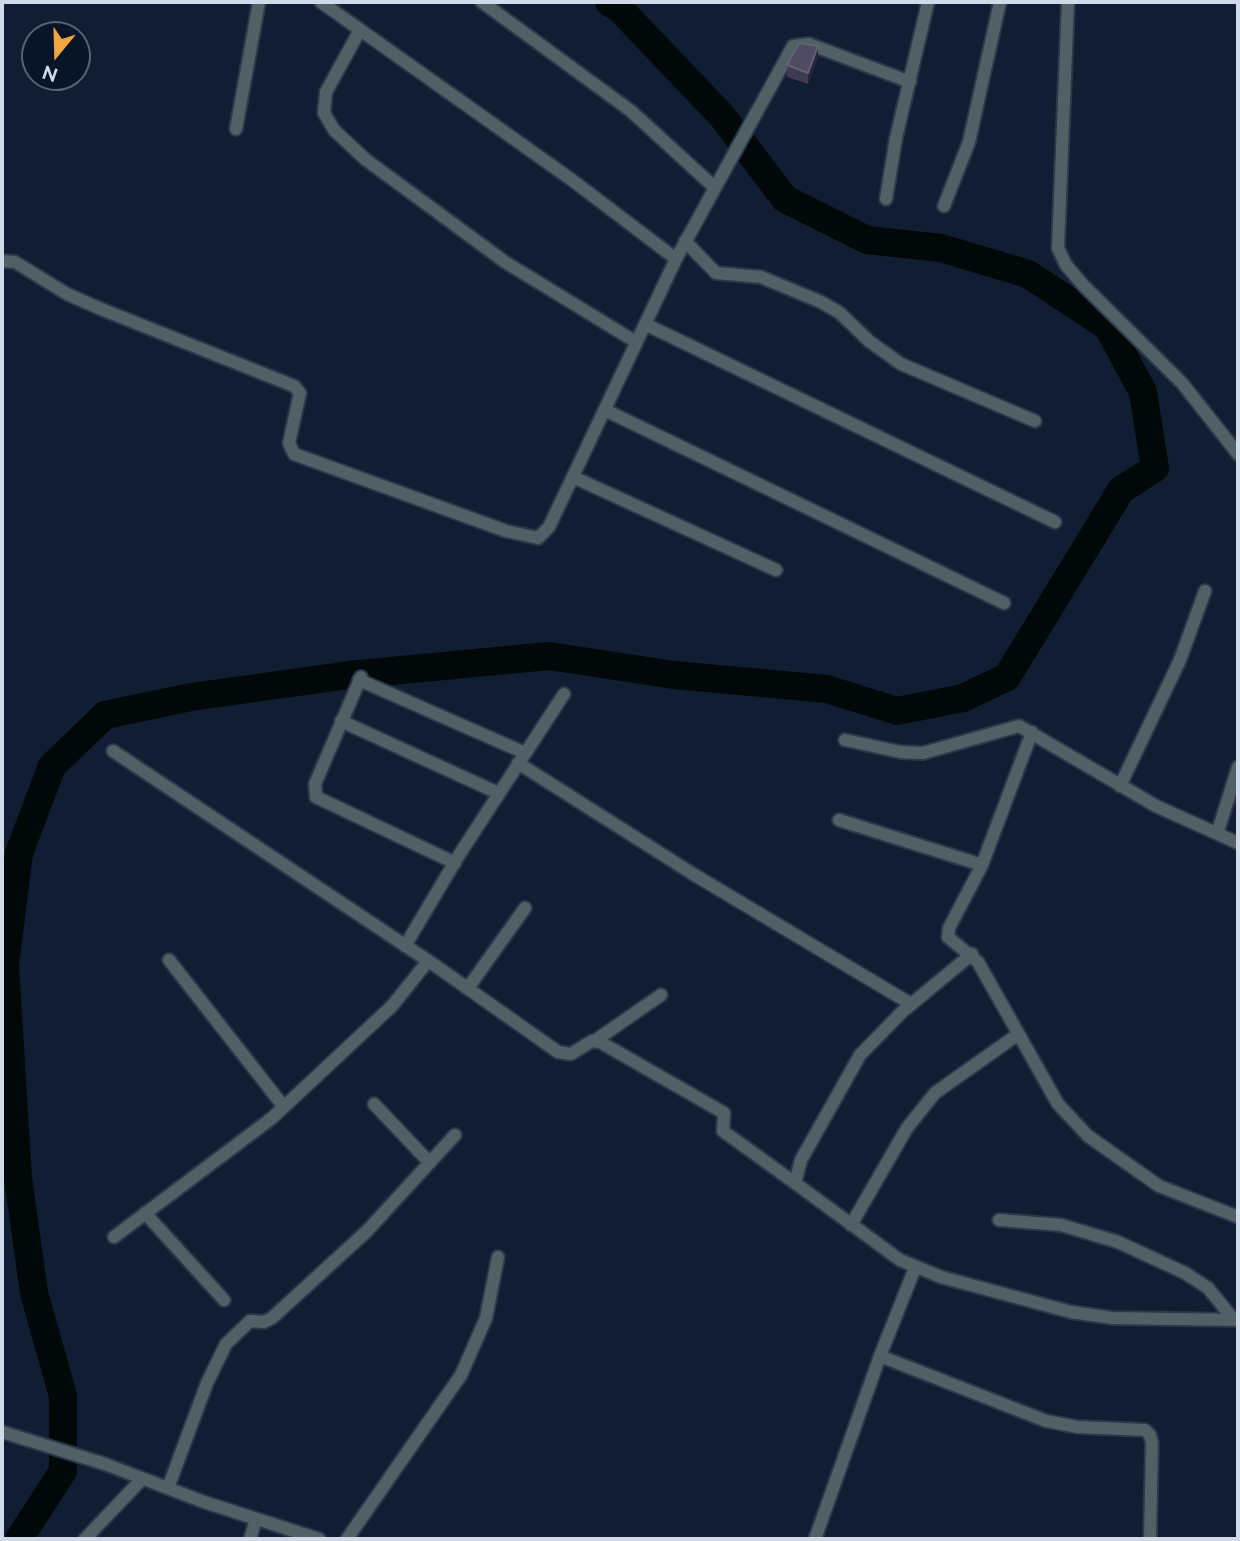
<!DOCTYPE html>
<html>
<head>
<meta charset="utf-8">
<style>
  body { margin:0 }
  #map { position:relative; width:1240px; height:1541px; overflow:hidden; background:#101d32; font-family:Raleway,sans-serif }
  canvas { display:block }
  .frame { position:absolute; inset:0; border:4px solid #d1dae8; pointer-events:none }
  .north { position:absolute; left:21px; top:21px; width:70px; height:70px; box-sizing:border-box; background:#081427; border:2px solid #586374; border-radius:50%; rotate:199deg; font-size:19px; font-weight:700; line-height:28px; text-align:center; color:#d1dae8 }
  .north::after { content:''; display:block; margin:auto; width:24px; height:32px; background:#f0a63e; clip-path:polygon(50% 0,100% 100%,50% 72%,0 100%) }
</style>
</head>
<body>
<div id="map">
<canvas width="1240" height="1541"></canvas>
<div class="frame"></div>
<div class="north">N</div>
</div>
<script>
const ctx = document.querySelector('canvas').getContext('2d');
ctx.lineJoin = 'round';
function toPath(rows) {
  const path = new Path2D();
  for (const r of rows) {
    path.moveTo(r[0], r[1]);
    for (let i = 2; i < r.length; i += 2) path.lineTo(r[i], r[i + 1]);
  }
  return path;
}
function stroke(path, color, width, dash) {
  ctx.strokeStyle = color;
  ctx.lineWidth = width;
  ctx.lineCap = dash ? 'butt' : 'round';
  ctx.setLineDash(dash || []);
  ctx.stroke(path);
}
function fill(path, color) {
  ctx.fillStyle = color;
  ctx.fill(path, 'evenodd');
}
const river = toPath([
  [19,1539,63,1471,63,1396,34,1293,18,1178,5,965,19,853,52,766,105,715,191,697,349,675,549,656,674,675,827,689,897,711,963,698,1007,677,1121,490,1155,468,1143,392,1108,327,1028,274,941,248,867,240,785,199,722,116,620,9,609,2]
]);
const street = toPath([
  [321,2,572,180,676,259],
  [482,2,631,111,714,187],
  [1068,2,1058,248,1066,265,1084,286,1182,383,1238,454],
  [360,30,326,92,324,113,334,130,365,159,505,262,636,342],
  [236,129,259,2],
  [886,199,896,138,928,2],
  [944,206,969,142,1000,2],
  [685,241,716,273,761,277,821,302,840,313,869,341,901,364,1035,421],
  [2,261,15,262,67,294,101,309,294,386,300,393,289,443,294,454,506,531,538,538,549,527,676,259,793,46,809,44,910,82],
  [645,324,1055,522],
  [605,410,1004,603],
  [573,477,776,570],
  [361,677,315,784,316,797,455,863],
  [359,680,525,753],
  [341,721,498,793],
  [1032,732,982,865,949,928,948,937,978,962,1058,1104,1088,1136,1159,1186,1238,1217],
  [845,740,900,752,923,753,1019,726,1156,806,1238,843],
  [113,751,433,964,558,1052,571,1054,592,1041,600,1042,724,1113,723,1131,795,1183],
  [518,763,693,874,911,1004],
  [1120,786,1180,660,1205,591],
  [839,820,982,865],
  [1218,831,1238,767],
  [405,946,459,855,564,694],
  [972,954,903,1011,860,1055,801,1160,795,1183,900,1260,941,1277,1071,1312,1112,1318,1238,1320],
  [169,960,284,1107],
  [468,988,525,908],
  [596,1040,661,995],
  [374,1104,430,1163],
  [145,1213,224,1300],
  [999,1220,1061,1225,1118,1242,1185,1273,1208,1288,1234,1320],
  [851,1225,907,1128,935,1093,1017,1035],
  [114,1237,272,1118,392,1006,428,961],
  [880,1356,1046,1421,1078,1427,1145,1430,1150,1435,1152,1443,1150,1539],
  [2,1432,105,1464,204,1502,319,1539],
  [168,1488,207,1383,226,1344,250,1321,264,1322,272,1318,367,1231,455,1135],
  [85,1539,142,1479],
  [250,1539,256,1519],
  [347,1539,461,1375,486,1318,498,1257],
  [815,1539,880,1356,915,1268]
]);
const wall = toPath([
  [818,57,808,84,787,77,787,65]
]);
const shadedWall = toPath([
  [818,46,818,57,808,84,808,73]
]);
const building = toPath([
  [799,43,818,46,808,73,787,65,799,43]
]);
stroke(river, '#000908', 28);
stroke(street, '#2b374b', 16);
stroke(street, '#516065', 12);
fill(wall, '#3f3a52');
fill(shadedWall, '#26273f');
fill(building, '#4f4b62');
stroke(building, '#636277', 2);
</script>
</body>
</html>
